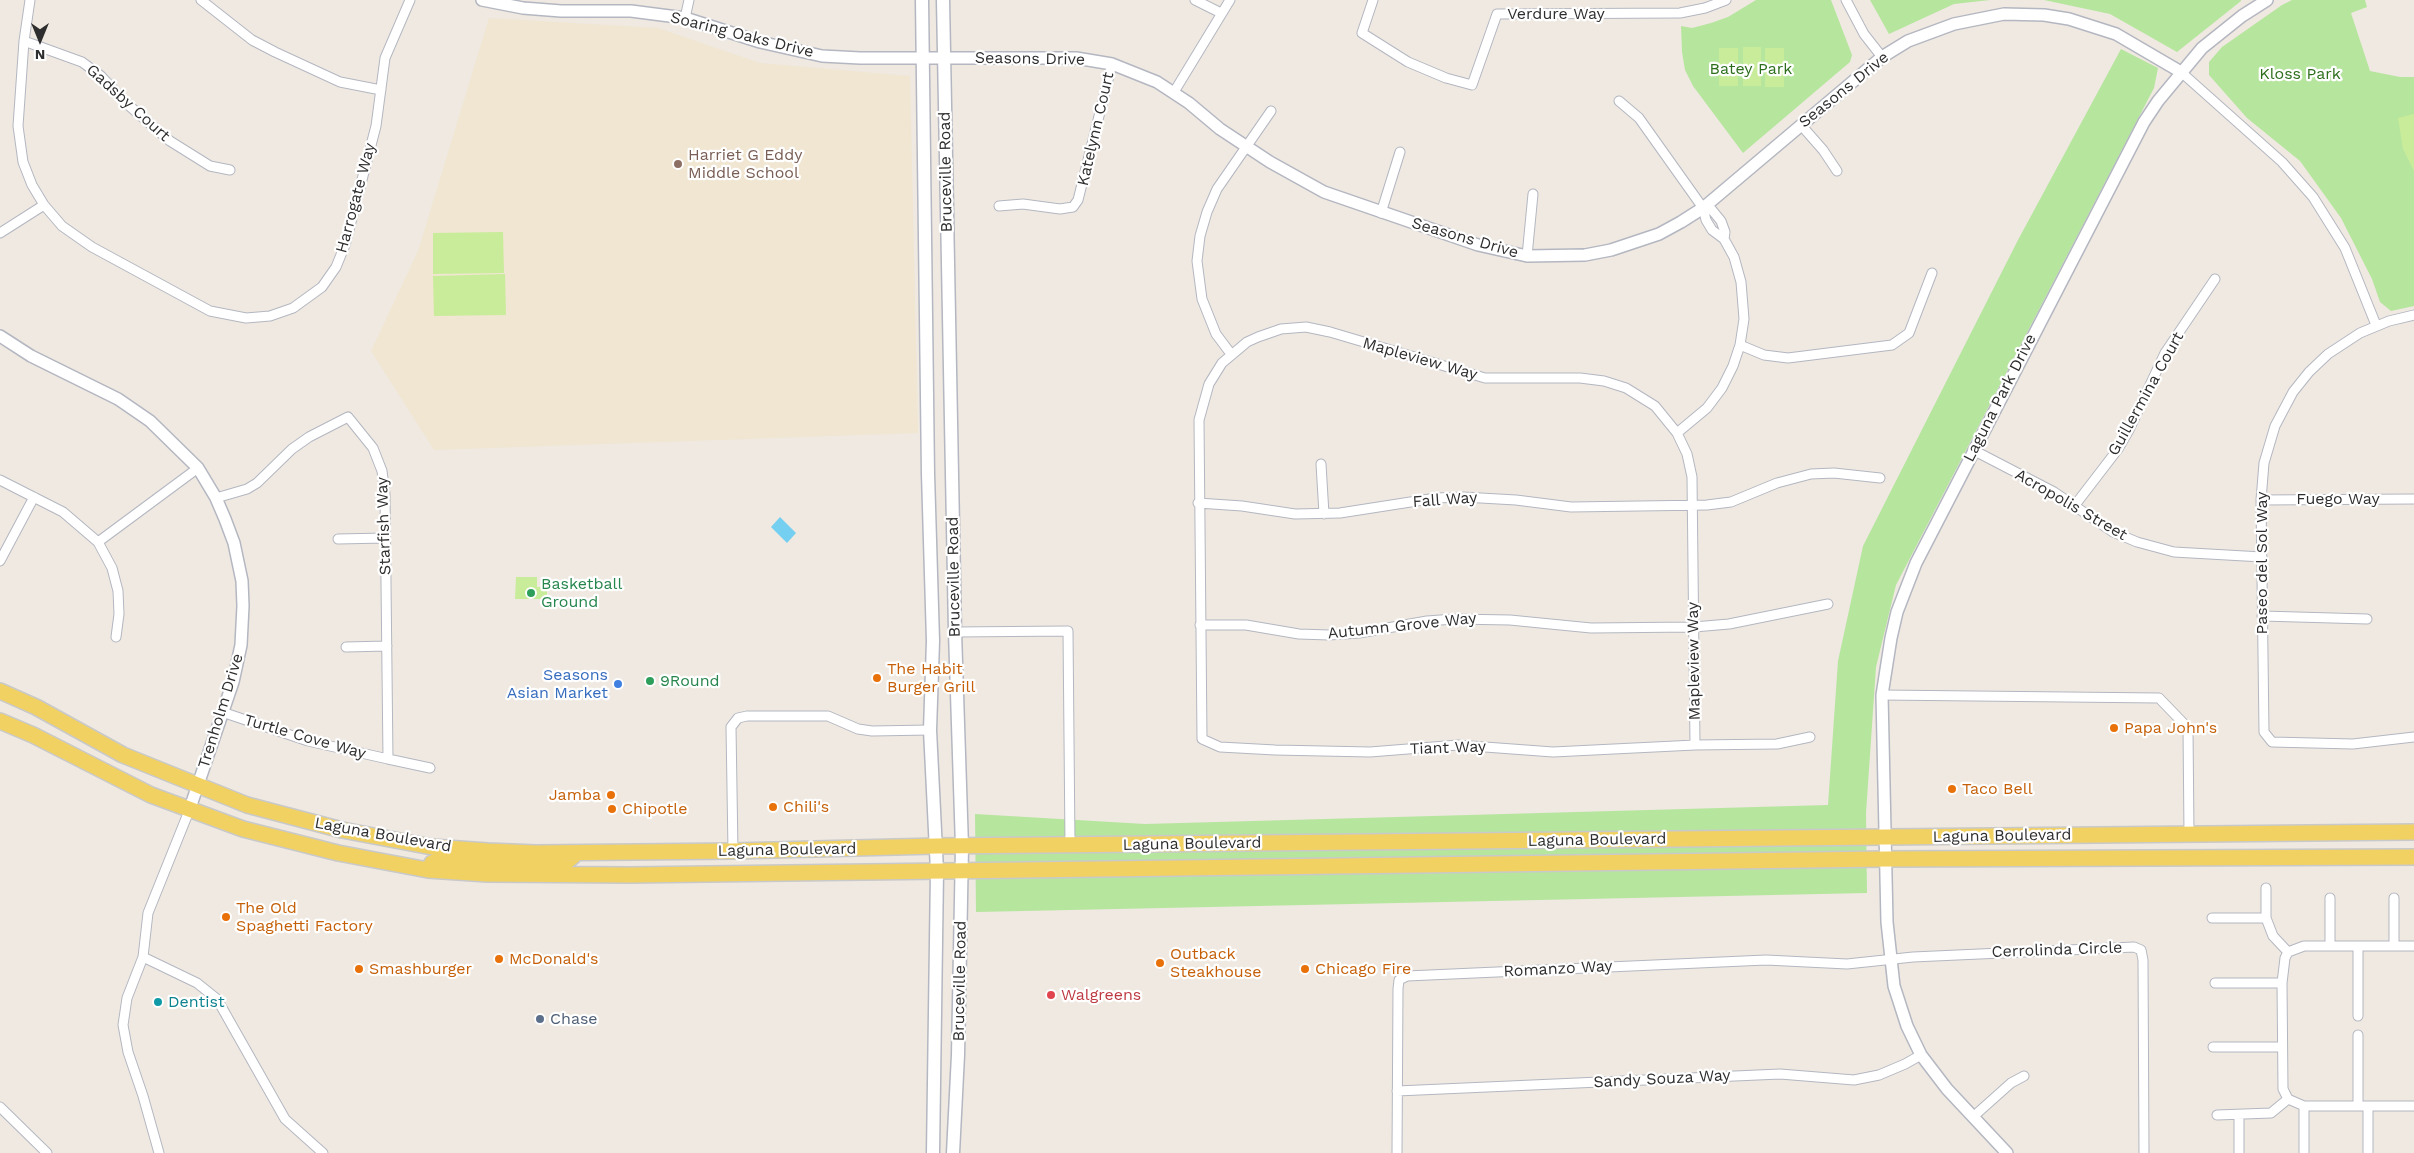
<!DOCTYPE html>
<html>
<head>
<meta charset="utf-8">
<style>
  body { margin:0 }
  #map { position:relative; width:2414px; height:1153px; overflow:hidden; background:#efe9e1; font-family:"Work Sans",sans-serif }
  canvas { display:block }
  .north { position:absolute; left:15px; top:15px; width:50px; height:50px; -webkit-text-stroke:4px #fff; paint-order:stroke; rotate:180deg; font-size:14px; font-weight:700; line-height:20px; text-align:center; color:#2e2e2e }
  .north::after { content:''; display:block; margin:auto; width:18px; height:22px; background:#2e2e2e; clip-path:polygon(50% 0,100% 100%,50% 72%,0 100%) }
</style>
</head>
<body>
<div id="map">
<canvas width="2414" height="1153"></canvas>
<div class="north">N</div>
</div>
<script>
const ctx = document.querySelector('canvas').getContext('2d');
ctx.lineJoin = 'round';
function fill(path, color) {
  ctx.fillStyle = color;
  ctx.fill(path, 'evenodd');
}
function toPath(rows) {
  const path = new Path2D();
  for (const r of rows) {
    path.moveTo(r[0], r[1]);
    for (let i = 2; i < r.length; i += 2) path.lineTo(r[i], r[i + 1]);
  }
  return path;
}
function stroke(path, color, width, dash) {
  ctx.strokeStyle = color;
  ctx.lineWidth = width;
  ctx.lineCap = dash ? 'butt' : 'round';
  ctx.setLineDash(dash || []);
  ctx.stroke(path);
}
function drawText(font, color, halo, rows, align = 'center') {
  ctx.font = font + ' "Work Sans",sans-serif';
  ctx.lineWidth = 4.5;
  ctx.setLineDash([]);
  ctx.textBaseline = 'middle';
  ctx.strokeStyle = halo;
  ctx.fillStyle = color;
  for (const [text, x, y, turn = 0] of rows) {
    ctx.save();
    ctx.translate(x, y);
    ctx.rotate((+turn || 0) * Math.PI / 180);
    ctx.textAlign = isNaN(turn) ? turn : align;
    if (halo) ctx.strokeText(text, 0, 0);
    ctx.fillText(text, 0, 0);
    ctx.restore();
  }
}
const education = toPath([
  [489,18,658,28,760,63,910,76,918,433,434,450,371,351,418,251]
]);
const green = toPath([
  [1756,0,1831,0,1852,55,1850,62,1743,153,1693,86,1685,70,1682,52,1681,26,1692,28,1711,23,1728,17],
  [1870,0,1990,0,1954,4,1889,34],
  [2044,0,2241,0,2241,1,2177,52,2110,14],
  [2292,0,2365,0,2367,7,2351,13,2370,71,2400,77,2414,77,2414,306,2391,311,2380,302,2372,279,2341,218,2300,161,2247,118,2209,75,2209,62,2222,47,2282,5],
  [2121,49,2158,68,2154,88,1896,585,1876,667,1866,813,1867,893,976,912,975,814,1145,824,1828,805,1838,661,1863,546,2018,240]
]);
const pitch = toPath([
  [1743,47,1761,47,1761,86,1743,86],
  [1719,48,1738,48,1738,86,1719,86],
  [1765,48,1784,48,1784,87,1765,87],
  [2414,114,2414,171,2403,149,2398,118],
  [503,232,504,273,433,274,433,233],
  [505,274,506,315,434,316,433,276],
  [516,577,537,577,537,587,547,587,547,599,515,599]
]);
const water = toPath([
  [780,517,796,533,787,543,771,527]
]);
const minor = toPath([
  [30,0,24,41,18,126,23,162,32,185,44,205,62,226,92,247,210,311,246,318,270,316,293,308,322,287,336,267,345,245,376,126,385,58,410,0],
  [201,0,252,40,275,52,340,82,381,90],
  [1195,0,1221,13],
  [1373,0,1362,33,1408,62,1446,78,1472,85,1497,14,1680,13,1705,8,1726,0],
  [1846,0,1864,34,1882,57],
  [685,18,689,0],
  [24,41,82,62,101,76,126,103,170,141,210,166,230,170],
  [2181,72,2282,162,2313,197,2345,248,2376,325],
  [1174,92,1230,0],
  [1619,101,1639,118,1703,208,1706,220,1712,230,1724,239,1734,257,1741,282,1744,319,1740,345,1733,366,1722,388,1707,408,1677,433],
  [1801,125,1823,150,1837,171],
  [999,206,1023,204,1060,209,1073,207,1078,200,1112,64],
  [1703,208,1712,210,1721,221,1725,232,1724,239],
  [1381,213,1400,152],
  [0,233,44,205],
  [1527,256,1533,194],
  [2414,315,2389,321,2360,333,2328,354,2309,372,2293,392,2275,426,2264,463,2261,500,2264,732,2272,742,2353,744,2414,737],
  [1740,345,1764,355,1788,358,1892,345,1909,333,1932,273],
  [1231,354,1216,334,1202,299,1197,261,1200,236,1207,212,1217,189,1271,111],
  [1973,450,2054,492,2113,532,2137,542,2174,552,2262,557],
  [1321,464,1324,514],
  [0,480,63,512,98,542,112,568,118,591,119,614,116,637],
  [216,498,247,489,257,483,292,449,309,437,348,417,373,448,382,471,385,494,388,759,430,768],
  [2261,500,2414,499],
  [1198,503,1242,506,1295,514,1340,513,1436,498,1463,497,1516,500,1571,507,1707,505,1731,502,1777,483,1811,474,1834,473,1880,478],
  [2075,505,2118,449,2129,430,2165,353,2215,279],
  [338,539,385,538],
  [98,542,198,468],
  [0,561,34,497],
  [2262,616,2367,619],
  [1200,625,1246,625,1299,634,1329,635,1359,633,1427,621,1454,619,1510,620,1591,628,1694,627,1729,624,1828,604],
  [955,632,1068,631,1070,845],
  [346,647,387,646],
  [1882,695,2159,698,2188,728,2189,834],
  [222,712,308,741,388,759],
  [1695,745,1692,477,1687,454,1677,433,1655,406,1626,388,1604,381,1580,378,1485,378,1330,332,1306,327,1281,329,1258,337,1247,342,1222,363,1209,384,1199,420,1202,739,1220,747,1275,750,1370,752,1458,745,1553,752,1695,745,1777,744,1810,737],
  [733,851,731,727,738,718,747,716,828,716,858,729,872,731,930,730],
  [2266,888,2266,918,2273,936,2288,952],
  [2330,898,2330,946],
  [2394,898,2394,946],
  [2212,918,2266,918],
  [2358,946,2358,1016],
  [2414,946,2304,946,2288,952,2285,958,2282,983,2283,1089,2288,1099,2304,1106,2414,1106],
  [143,957,197,983,217,999,285,1119,323,1153],
  [2215,983,2282,983],
  [2213,1047,2282,1047],
  [1397,1091,1780,1074,1854,1080,1879,1075,1905,1064,1921,1055],
  [2304,1106,2304,1153],
  [2358,1106,2358,1035],
  [2368,1106,2368,1153],
  [0,1107,47,1153],
  [2217,1115,2271,1113,2288,1099],
  [1974,1116,2011,1083,2024,1076],
  [159,1153,143,1096,128,1052,123,1025,127,998,143,957,148,913,189,811],
  [1397,1153,1398,989,1399,980,1407,976,1766,960,1847,964,1913,957,2134,947,2141,950,2143,960,2144,1153],
  [2239,1153,2239,1115]
]);
const tertiary = toPath([
  [482,0,523,8,561,11,631,11,685,18,760,42,822,56,860,58,1076,58,1112,64,1157,82,1189,103,1220,129,1270,162,1324,192,1478,245,1527,256,1585,255,1611,250,1659,234,1681,222,1703,208,1882,57,1908,41,1954,24,2004,14,2044,15,2069,19,2116,34,2181,72],
  [0,336,31,356,118,399,150,421,198,468,216,498,225,519,234,543,242,581,243,606,241,645,233,682,189,811],
  [2007,1153,1947,1089,1921,1055,1907,1026,1894,986,1887,922,1882,695,1891,638,1897,612,1916,563,2144,122,2158,101,2202,48,2242,16,2267,0]
]);
const secondary = toPath([
  [922,0,928,474,933,641,930,730,937,871,933,1153],
  [943,0,955,632,962,847,958,1055,953,1153]
]);
const primary = toPath([
  [0,691,36,707,123,755,247,805,342,830,432,847,488,851,536,853,733,851,936,846,2414,832],
  [0,721,33,735,151,795,243,829,338,853,428,870,487,874,630,875,1886,859,2414,857],
  [428,870,432,863,444,858,524,864,565,863,577,853]
]);
const markers = [
  [678,164,5,"#8d6e63"],
  [531,593,5,"#2e9e5b"],
  [877,678,5,"#e8710a"],
  [650,681,5,"#2e9e5b"],
  [618,684,5,"#3f7fe0"],
  [2114,728,5,"#e8710a"],
  [1952,789,5,"#e8710a"],
  [611,795,5,"#e8710a"],
  [773,807,5,"#e8710a"],
  [612,809,5,"#e8710a"],
  [226,917,5,"#e8710a"],
  [499,959,5,"#e8710a"],
  [1160,963,5,"#e8710a"],
  [359,969,5,"#e8710a"],
  [1305,969,5,"#e8710a"],
  [1051,995,5,"#e0444e"],
  [158,1002,5,"#0f9aa8"],
  [540,1019,5,"#5c6f8a"]
];
const streetNames = [
  ["Verdure Way",1556,14],
  ["Soaring Oaks Drive",742,35,14],
  ["Seasons Drive",1030,59,1],
  ["Seasons Drive",1844,90,-39],
  ["Gadsby Court",128,103,42],
  ["Katelynn Court",1096,129,-77],
  ["Bruceville Road",946,172,-91],
  ["Harrogate Way",356,198,-75],
  ["Seasons Drive",1465,238,16],
  ["Mapleview Way",1420,359,16],
  ["Guillermina Court",2146,394,-61],
  ["Laguna Park Drive",2000,398,-63],
  ["Fuego Way",2338,499],
  ["Fall Way",1445,500,-4],
  ["Acropolis Street",2071,505,30],
  ["Starfish Way",384,526,-92],
  ["Paseo del Sol Way",2262,563,-90],
  ["Bruceville Road",954,577,-91],
  ["Autumn Grove Way",1402,626,-6],
  ["Mapleview Way",1694,661,-91],
  ["Trenholm Drive",221,711,-73],
  ["Turtle Cove Way",305,737,16],
  ["Tiant Way",1448,748,-2],
  ["Laguna Boulevard",383,835,10],
  ["Laguna Boulevard",2002,836,-1],
  ["Laguna Boulevard",1597,840,-1],
  ["Laguna Boulevard",1192,844,-1],
  ["Laguna Boulevard",787,850,-1],
  ["Cerrolinda Circle",2057,950,-2],
  ["Romanzo Way",1558,969,-3],
  ["Bruceville Road",960,981,-89],
  ["Sandy Souza Way",1662,1079,-3]
];
const parkNames = [
  ["Batey Park",1751,69],
  ["Kloss Park",2300,74]
];
const educationNames = [
  ["Harriet G Eddy",688,155],
  ["Middle School",688,173]
];
const leisureNames = [
  ["Basketball",541,584],
  ["Ground",541,602],
  ["9Round",660,681]
];
const foodNames = [
  ["The Habit",887,669],
  ["Burger Grill",887,687],
  ["Papa John's",2124,728],
  ["Taco Bell",1962,789],
  ["Jamba",601,795,"right"],
  ["Chili's",783,807],
  ["Chipotle",622,809],
  ["The Old",236,908],
  ["Spaghetti Factory",236,926],
  ["Outback",1170,954],
  ["Steakhouse",1170,972],
  ["McDonald's",509,959],
  ["Smashburger",369,969],
  ["Chicago Fire",1315,969]
];
const shopNames = [
  ["Seasons",608,675],
  ["Asian Market",608,693]
];
const healthNames = [
  ["Walgreens",1061,995]
];
const cultureNames = [
  ["Dentist",168,1002]
];
const serviceNames = [
  ["Chase",550,1019]
];
fill(education, '#f0e6d1');
fill(green, '#b6e59e');
fill(pitch, '#c9ec9a');
fill(water, '#75cff0');
stroke(minor, '#b4b7c1', 11);
stroke(tertiary, '#b4b7c1', 14);
stroke(secondary, '#b4b7c1', 15);
stroke(primary, '#c9c9c9', 18);
stroke(minor, '#fff', 9);
stroke(tertiary, '#fff', 11);
stroke(secondary, '#fff', 12);
stroke(primary, '#f2d163', 15);
for (const [x, y, r, color] of markers) {
  const dot = new Path2D();
  dot.arc(x, y, r, 0, 2 * Math.PI);
  ctx.fillStyle = color;
  ctx.fill(dot);
  stroke(dot, '#fff', 2);
}
drawText('16px', '#2e2e2e', '#fff', streetNames);
drawText('16px', '#2c6e1b', '#fff', parkNames);
drawText('16px', '#785e54', '#fff', educationNames, 'left');
drawText('16px', '#27864d', '#fff', leisureNames, 'left');
drawText('16px', '#c56008', '#fff', foodNames, 'left');
drawText('16px', '#366cbe', '#fff', shopNames, 'right');
drawText('16px', '#be3a42', '#fff', healthNames, 'left');
drawText('16px', '#0d838f', '#fff', cultureNames, 'left');
drawText('16px', '#4e5e75', '#fff', serviceNames, 'left');
</script>
</body>
</html>
